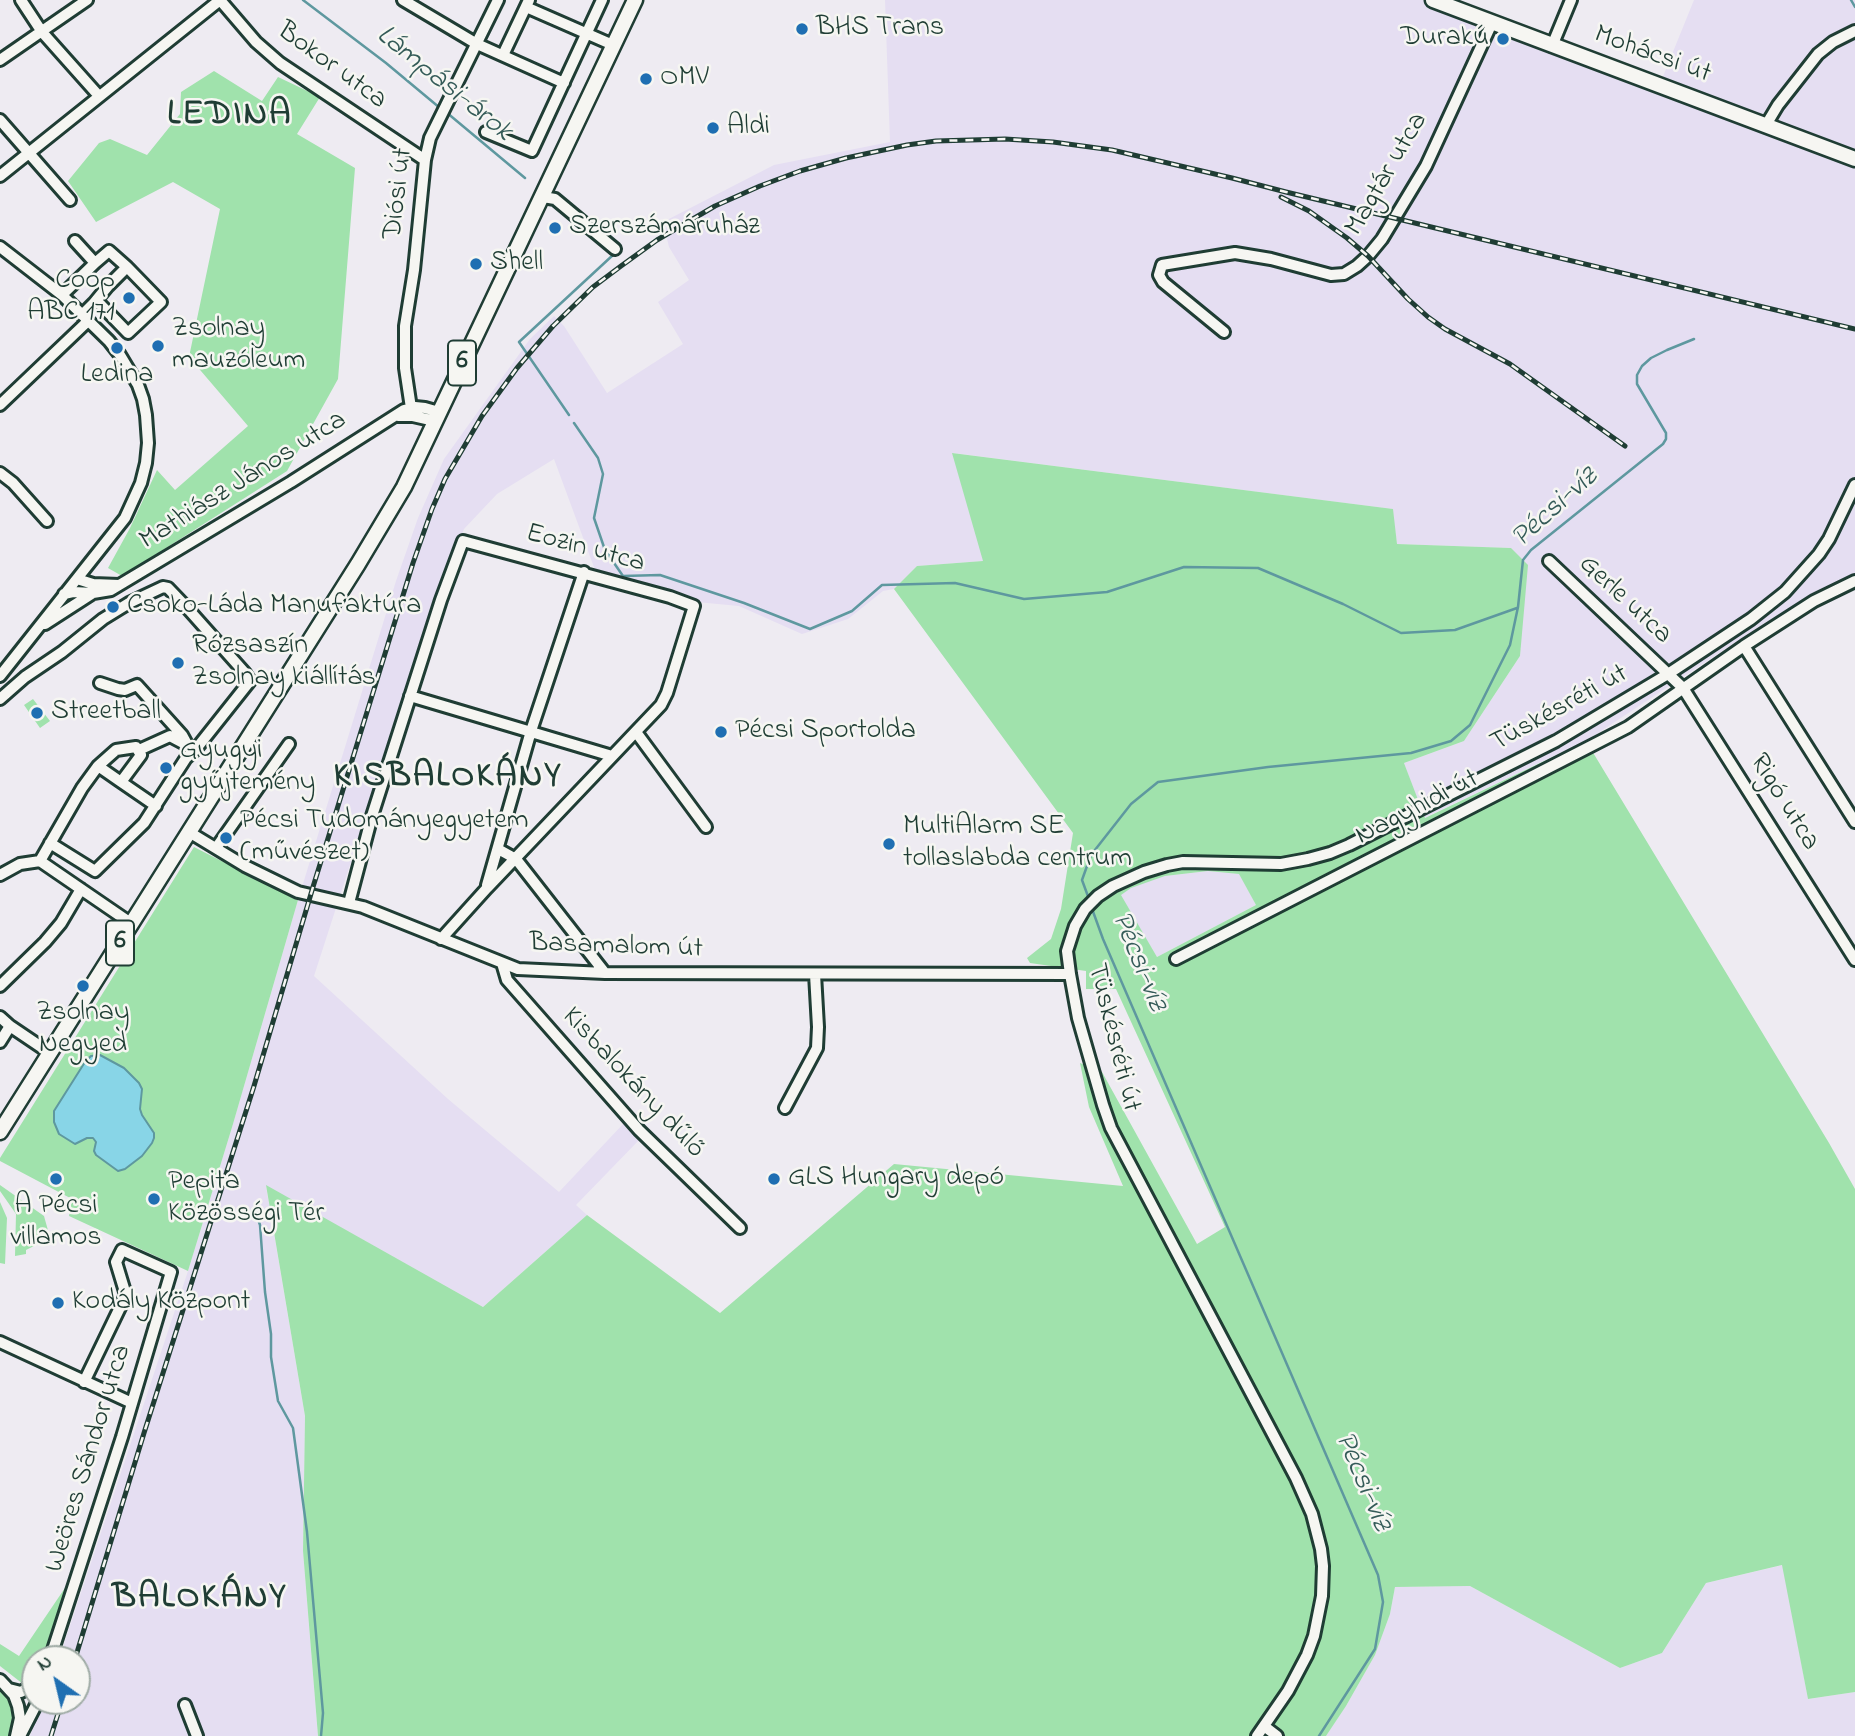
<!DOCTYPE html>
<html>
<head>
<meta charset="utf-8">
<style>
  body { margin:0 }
  #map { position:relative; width:1855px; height:1736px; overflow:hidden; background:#eeebf2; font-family:"Indie Flower",sans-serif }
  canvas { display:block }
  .north { position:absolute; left:21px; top:1645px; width:70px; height:70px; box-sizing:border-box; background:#f6f6f2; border:2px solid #a0aca6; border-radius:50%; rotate:326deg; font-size:19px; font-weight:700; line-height:28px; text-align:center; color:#1f3d34 }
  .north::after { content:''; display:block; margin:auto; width:24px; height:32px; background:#1f6fb2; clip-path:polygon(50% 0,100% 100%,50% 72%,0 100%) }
</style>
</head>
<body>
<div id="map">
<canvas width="1855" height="1736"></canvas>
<div class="north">N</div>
</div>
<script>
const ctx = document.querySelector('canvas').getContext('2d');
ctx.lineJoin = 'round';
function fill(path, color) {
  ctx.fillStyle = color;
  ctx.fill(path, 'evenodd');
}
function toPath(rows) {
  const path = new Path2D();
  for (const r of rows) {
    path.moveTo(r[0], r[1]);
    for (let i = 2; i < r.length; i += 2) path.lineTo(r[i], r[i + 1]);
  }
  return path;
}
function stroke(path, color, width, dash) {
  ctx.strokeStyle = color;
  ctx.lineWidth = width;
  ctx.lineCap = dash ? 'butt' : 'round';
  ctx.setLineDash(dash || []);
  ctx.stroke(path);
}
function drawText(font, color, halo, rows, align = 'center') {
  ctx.font = font + ' "Indie Flower",sans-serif';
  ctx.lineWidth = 5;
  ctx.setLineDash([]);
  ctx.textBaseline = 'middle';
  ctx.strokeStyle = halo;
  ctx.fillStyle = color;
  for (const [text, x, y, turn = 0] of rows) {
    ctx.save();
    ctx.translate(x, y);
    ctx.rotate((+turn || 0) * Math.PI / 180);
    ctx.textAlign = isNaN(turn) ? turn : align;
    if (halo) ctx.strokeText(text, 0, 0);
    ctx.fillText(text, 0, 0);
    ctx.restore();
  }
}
const built = toPath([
  [885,0,1446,0,1662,79,1694,0,1855,0,1855,576,1834,583,1766,622,1586,741,1424,818,1404,763,1464,741,1520,656,1522,617,1511,548,1397,544,1392,509,953,453,984,561,917,566,894,589,883,591,848,619,802,634,739,606,697,602,595,570,554,459,497,494,464,529,444,574,314,976,448,1099,559,1192,624,1123,641,1138,576,1205,587,1215,483,1307,266,1186,305,1416,303,1551,318,1736,30,1736,43,1701,77,1701,77,1659,59,1659,188,1271,233,1124,298,900,396,581,418,518,444,459,530,339,554,316,564,326,607,393,683,344,658,302,689,280,669,247,663,222,774,165,890,142],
  [1208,871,1240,874,1256,905,1157,957,1120,895,1131,887,1165,876],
  [1783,1565,1808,1699,1855,1692,1855,1736,1326,1736,1346,1706,1375,1655,1390,1614,1395,1587,1470,1586,1620,1668,1662,1653,1706,1583]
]);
const green = toPath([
  [214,71,262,101,278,77,320,97,297,134,355,168,338,379,287,471,122,576,108,568,130,528,157,470,175,490,248,426,189,357,220,209,173,182,96,222,68,181,99,143,110,139,147,155,180,114,181,92],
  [952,453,1393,509,1397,544,1511,548,1528,565,1520,656,1464,741,1404,763,1425,818,1586,741,1829,1143,1855,1189,1855,1692,1808,1699,1782,1565,1706,1583,1662,1653,1620,1668,1470,1586,1395,1587,1390,1614,1375,1655,1346,1706,1326,1736,318,1736,303,1551,305,1416,266,1185,483,1307,587,1215,720,1313,894,1164,1123,1186,1089,1107,1080,1063,1102,1072,1197,1244,1225,1227,1116,989,1086,989,1086,971,1030,963,1027,958,1051,939,1061,909,1073,833,894,589,917,566,983,561],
  [1208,871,1239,874,1256,905,1157,957,1121,895,1131,888,1165,876],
  [33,699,50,721,40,728,24,705],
  [194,847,298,900,233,1124,188,1271,69,1216,72,1199,0,1161,0,1158],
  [0,1185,44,1216,49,1234,37,1241,38,1244,26,1250,26,1254,15,1256,16,1214,0,1191],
  [0,1202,7,1218,5,1264,0,1263],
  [73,1576,44,1659,35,1659,35,1678,28,1685,23,1684,0,1666,0,1644,19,1656],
  [0,1689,12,1705,14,1719,11,1736,0,1736]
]);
const water = toPath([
  [100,1055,124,1068,139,1083,142,1089,140,1109,142,1115,154,1133,154,1138,152,1143,142,1156,125,1169,118,1171,96,1155,94,1151,96,1142,93,1138,87,1138,75,1144,59,1134,54,1122,54,1111,85,1062,91,1056,100,1055]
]);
const stream = toPath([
  [303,0,386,63,440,108],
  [1851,0,1855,7],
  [446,112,525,178],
  [569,415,519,342,613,255],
  [574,423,598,458,603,474,594,518,605,550,623,576,660,575,744,603,810,629,852,611,882,585,955,583,1024,599,1107,592,1184,567,1258,568,1343,604,1401,633,1455,630,1517,608],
  [1089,899,1082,880,1091,855,1131,804,1158,782,1268,767,1411,753,1451,741,1470,725,1510,645,1518,607,1523,560,1531,550,1663,444,1666,439,1666,433,1637,384,1637,375,1642,366,1651,358,1667,350,1694,339],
  [1091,906,1103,939,1378,1575,1383,1602,1375,1649,1319,1736],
  [241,1211,258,1219,260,1225,265,1292,271,1334,271,1357,278,1401,293,1428,307,1532,323,1713,321,1736]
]);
const minor = toPath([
  [21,0,42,32,99,96],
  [220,0,256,42,280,63,425,160],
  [403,0,477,44,564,83],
  [526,7,613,45],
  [1552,46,1571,0],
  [503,55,529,0],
  [0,60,87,0],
  [0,120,70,200],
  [1766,125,1778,105,1818,54,1833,42,1855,31],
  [486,132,532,151,602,0],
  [0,176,220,0],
  [543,197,555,199,615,249],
  [75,241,95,263,109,251,127,267],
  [0,247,62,295,109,341,120,355,138,385,143,399,146,415,148,443,146,463,141,483,125,518,0,676],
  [62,295,95,263],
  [82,315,94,303,100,304,128,333,161,302,127,267,108,286,94,303],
  [1224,332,1163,282,1159,275,1162,265,1235,253,1271,259,1331,275,1344,274,1357,266,1368,256,1382,239,1426,166,1492,23],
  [0,405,88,321],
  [411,408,405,368,405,326,414,270,425,160,430,138,498,0],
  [398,416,413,416,435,421],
  [0,473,13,483,47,521],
  [1549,561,1683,688,1855,960],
  [77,579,93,584,119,585],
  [64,594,73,592,93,593,111,590,291,482,404,410,415,407,425,408,439,412],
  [45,624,93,593],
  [1744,646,1855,822],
  [100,683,118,689,125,690,137,685,182,735,188,746],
  [410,696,612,756],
  [0,699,25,677,62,652,103,619,129,603,163,587,168,588,189,610,245,673,250,681,196,749,186,758,144,823,95,871,50,843],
  [636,732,706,827],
  [139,750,170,736,187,745],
  [121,782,156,806],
  [189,832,245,866,298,892,363,907,518,969,605,973,1070,974],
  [216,848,289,744],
  [498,849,516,859,605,973],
  [40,861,82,788,98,766,116,750,136,747,141,755,121,782,98,766],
  [0,875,20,864,40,861,132,924],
  [487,885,531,731,584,572],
  [349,903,372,816,441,600,463,541,670,597,694,606,667,693,661,705,487,888,441,939],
  [1176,959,1628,727,1744,646,1814,601,1855,581],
  [502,963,507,980,639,1130,740,1228],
  [0,986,45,942,61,923,81,889],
  [0,1017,10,1026,50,1053],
  [0,1042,10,1026],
  [785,1108,817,1048,818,1027,815,974],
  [0,1342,132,1403],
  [50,1659,122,1437,171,1272,122,1250,116,1262,126,1295,84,1382],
  [0,1680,14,1695,18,1706,20,1718,16,1736],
  [9,1689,21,1692,35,1684],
  [185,1705,197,1736],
  [1264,1726,1277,1736],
  [20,1736,38,1701],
  [1257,1736,1288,1691,1307,1655,1314,1636,1322,1596,1323,1566,1321,1549,1312,1514,1296,1478,1111,1128,1103,1105,1078,1018,1070,974,1067,951,1075,926,1085,909,1098,896,1113,886,1144,872,1167,865,1183,862,1281,864,1308,859,1330,853,1349,845,1556,741,1668,674,1751,619,1785,592,1819,554,1829,539,1855,485]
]);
const major = toPath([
  [1433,0,1855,159],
  [0,1132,358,564,404,487,635,0]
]);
const rail = toPath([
  [1281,197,1309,211,1347,238,1368,256,1408,299,1428,317,1445,329,1510,364,1625,446],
  [75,1659,144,1433,254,1086,313,887,413,563,432,509,445,479,482,416,517,368,553,326,593,287,621,266,657,240,715,206,760,186,800,171,846,158,907,145,936,141,1005,139,1053,142,1112,150,1232,178,1286,192,1855,329],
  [51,1736,62,1701]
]);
const markers = [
  [802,29,7,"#1f6fb2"],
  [1503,39,7,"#1f6fb2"],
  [646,79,7,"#1f6fb2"],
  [713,128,7,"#1f6fb2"],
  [555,228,7,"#1f6fb2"],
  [476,264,7,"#1f6fb2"],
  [129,298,7,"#1f6fb2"],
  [158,346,7,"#1f6fb2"],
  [117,348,7,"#1f6fb2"],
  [113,607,7,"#1f6fb2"],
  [178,663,7,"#1f6fb2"],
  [37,713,7,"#1f6fb2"],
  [721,732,7,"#1f6fb2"],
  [166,768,7,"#1f6fb2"],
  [226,838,7,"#1f6fb2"],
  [889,844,7,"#1f6fb2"],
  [83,986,7,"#1f6fb2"],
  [56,1179,7,"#1f6fb2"],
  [774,1179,7,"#1f6fb2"],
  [154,1199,7,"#1f6fb2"],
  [58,1303,7,"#1f6fb2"]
];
const shields = [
  [462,363,28],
  [120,943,28]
];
const shieldNames = [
  ["6",462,363],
  ["6",120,943]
];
const poiNames = [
  ["BHS Trans",816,29],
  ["Durakú",1489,39,"right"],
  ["OMV",660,79],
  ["Aldi",727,128],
  ["Szerszámáruház",569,228],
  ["Shell",490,264],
  ["Coop",115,282,"right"],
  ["ABC 171",115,314,"right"],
  ["Zsolnay",172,330],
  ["mauzóleum",172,362],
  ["Ledina",117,376,"center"],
  ["Csoko-Láda Manufaktúra",127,607],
  ["Rózsaszín",192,647],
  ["Zsolnay kiállítás",192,679],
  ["Streetball",51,713],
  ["Pécsi Sportolda",735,732],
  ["Gyugyi",180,752],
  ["gyűjtemény",180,784],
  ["Pécsi Tudományegyetem",240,822],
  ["(művészet)",240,854],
  ["MultiAlarm SE",903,828],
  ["tollaslabda centrum",903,860],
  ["Zsolnay",83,1014,"center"],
  ["Negyed",83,1046,"center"],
  ["GLS Hungary depó",788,1179],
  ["Pepita",168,1183],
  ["Közösségi Tér",168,1215],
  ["A Pécsi",56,1207,"center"],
  ["villamos",56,1239,"center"],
  ["Kodály Központ",72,1303]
];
const streetNames = [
  ["Mohácsi út",1652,56,20],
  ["Bokor utca",331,67,36],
  ["Magtár utca",1388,175,-60],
  ["Diósi út",400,194,-83],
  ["Mathiász János utca",244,482,-32],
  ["Eozin utca",585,550,15],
  ["Gerle utca",1624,601,43],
  ["Tüskésréti út",1560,710,-29],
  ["Rigó utca",1783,803,58],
  ["Nagyhidi út",1418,809,-27],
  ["Basamalom út",616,948,2],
  ["Tüskésréti út",1112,1038,76],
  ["Kisbalokány dűlő",632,1084,47],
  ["Weöres Sándor utca",90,1459,-73]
];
const waterNames = [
  ["Lámpási-árok",443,85,39],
  ["Pécsi-víz",1556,509,-42],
  ["Pécsi-víz",1137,962,68],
  ["Pécsi-víz",1361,1482,67]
];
const districtNames = [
  ["LEDINA",230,117],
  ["KISBALOKÁNY",448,779],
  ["BALOKÁNY",200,1600]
];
fill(built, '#e5def2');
fill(green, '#a0e2ac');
fill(water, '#88d5e7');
stroke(water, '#5e989f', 2);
stroke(stream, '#5e989f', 2.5);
stroke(minor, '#1f3d34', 16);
stroke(major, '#1f3d34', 19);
stroke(minor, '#f6f6f2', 10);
stroke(major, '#f6f6f2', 14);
stroke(rail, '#1f3d34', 5);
stroke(rail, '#f6f6f2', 2.5, [8]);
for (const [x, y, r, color] of markers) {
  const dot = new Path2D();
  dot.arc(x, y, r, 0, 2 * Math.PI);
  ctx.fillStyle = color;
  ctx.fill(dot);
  stroke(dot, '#f6f6f2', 2.5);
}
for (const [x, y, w] of shields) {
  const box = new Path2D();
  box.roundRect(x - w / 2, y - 22.5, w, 45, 5);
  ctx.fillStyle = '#f6f6f2';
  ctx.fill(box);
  stroke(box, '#1f3d34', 2);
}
drawText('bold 26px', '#1f3d34', null, shieldNames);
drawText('28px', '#1f3d34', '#f6f6f2', poiNames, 'left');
drawText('28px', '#1f3d34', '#f6f6f2', streetNames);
drawText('italic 30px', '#345b58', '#f6f6f2', waterNames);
ctx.letterSpacing = '2px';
drawText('bold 35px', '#1f3d34', '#f6f6f2', districtNames);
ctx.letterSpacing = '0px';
</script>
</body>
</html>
